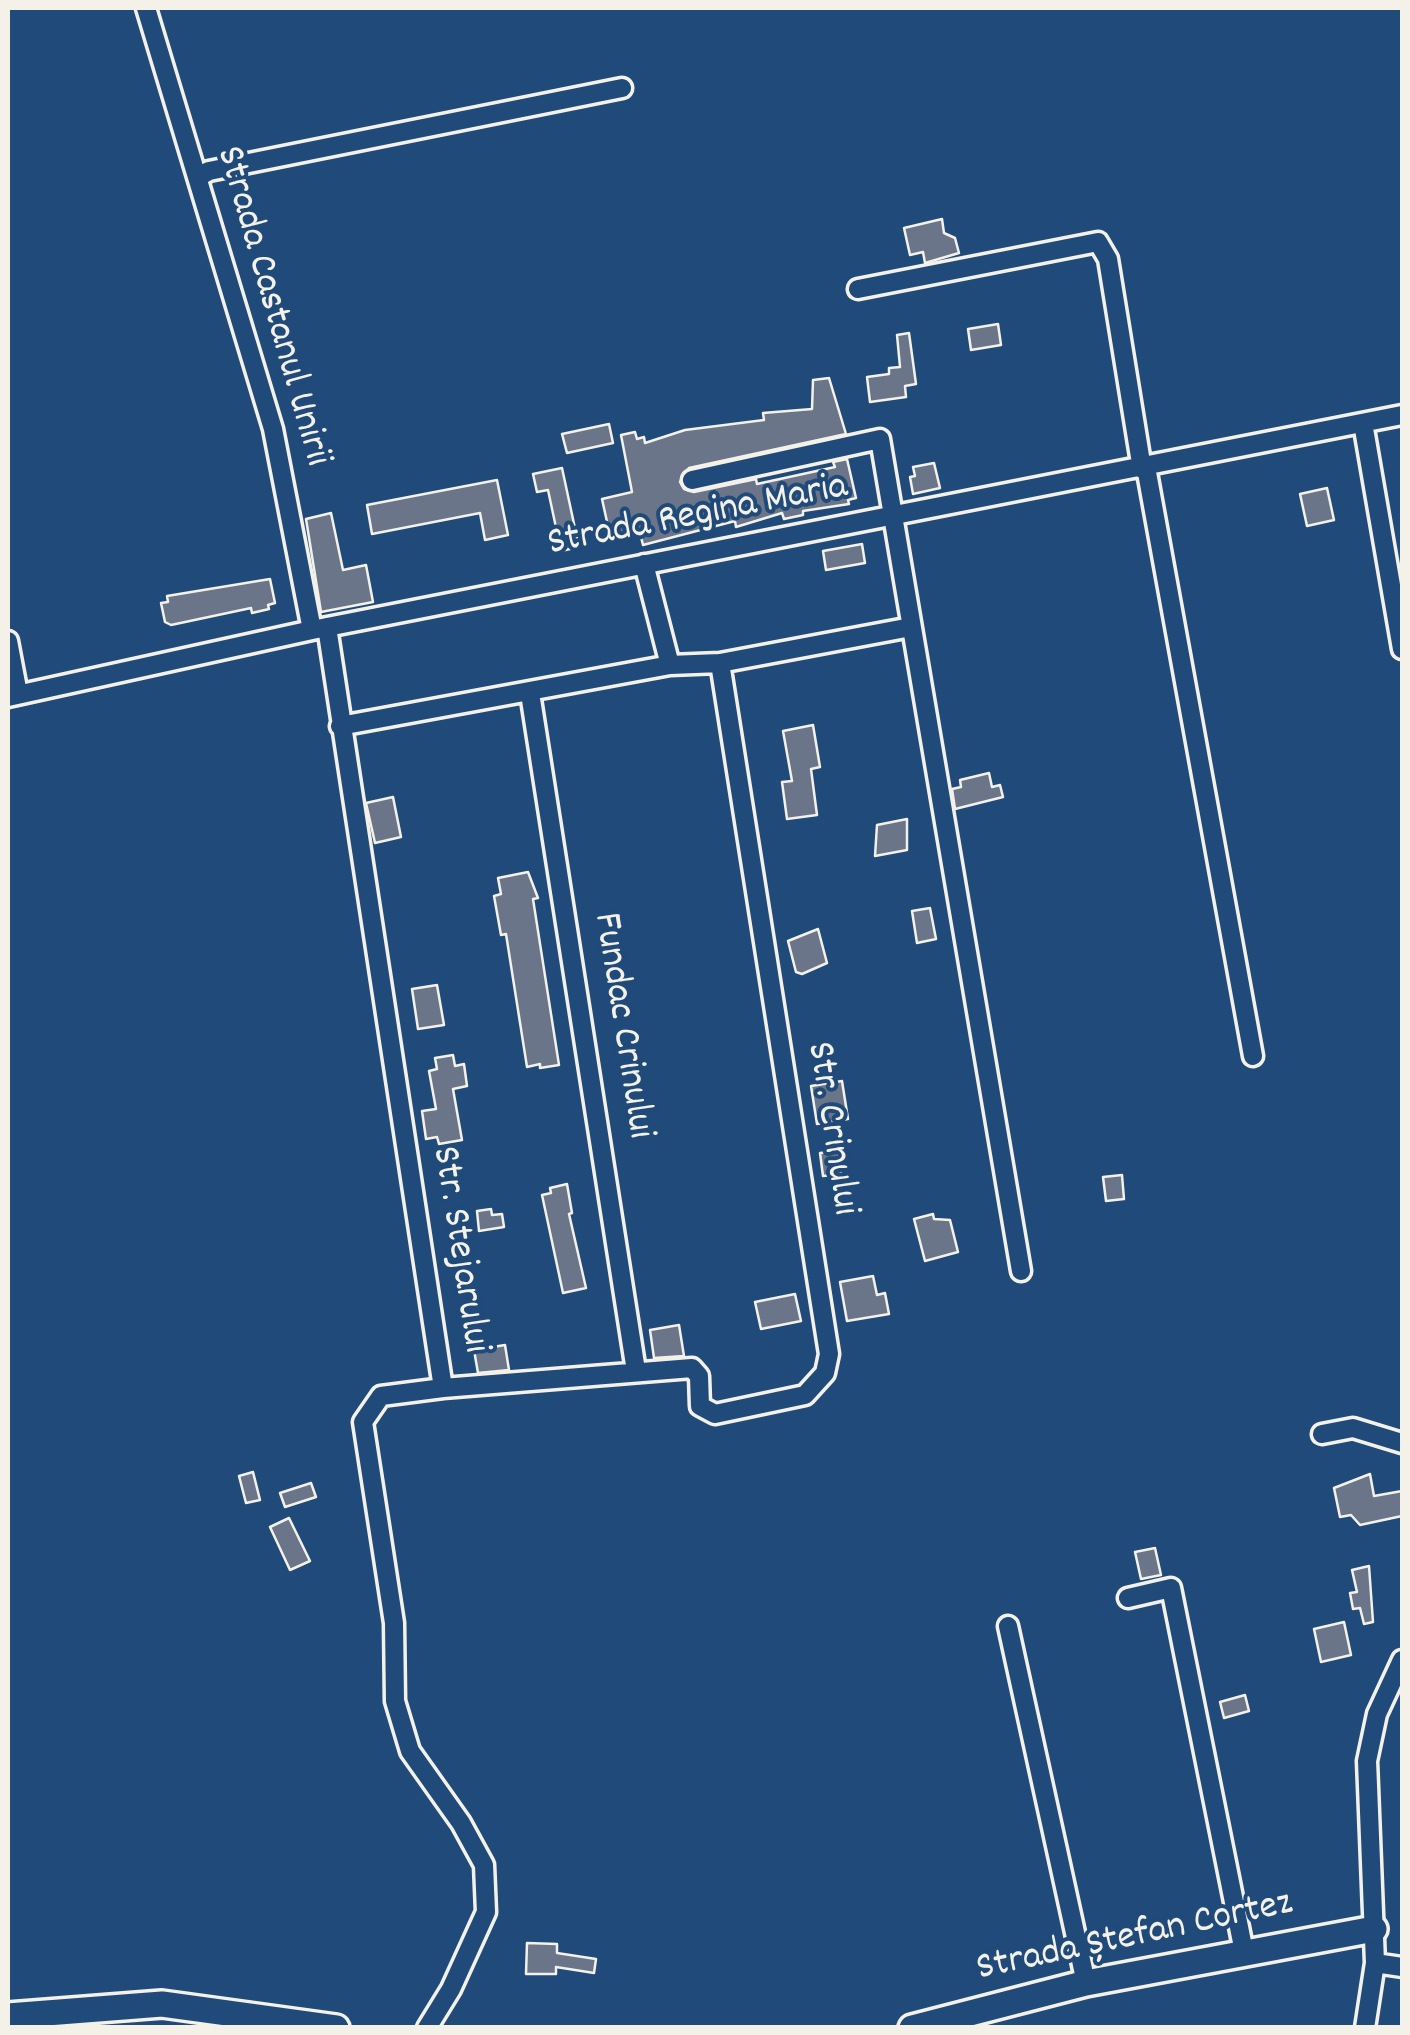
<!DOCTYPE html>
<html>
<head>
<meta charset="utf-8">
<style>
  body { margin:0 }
  #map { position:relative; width:1410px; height:2035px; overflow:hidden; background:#1f4a7a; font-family:Dekko,sans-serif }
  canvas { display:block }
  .frame { position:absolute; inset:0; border:10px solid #f4f1e8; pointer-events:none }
</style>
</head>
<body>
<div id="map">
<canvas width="1410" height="2035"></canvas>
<div class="frame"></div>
</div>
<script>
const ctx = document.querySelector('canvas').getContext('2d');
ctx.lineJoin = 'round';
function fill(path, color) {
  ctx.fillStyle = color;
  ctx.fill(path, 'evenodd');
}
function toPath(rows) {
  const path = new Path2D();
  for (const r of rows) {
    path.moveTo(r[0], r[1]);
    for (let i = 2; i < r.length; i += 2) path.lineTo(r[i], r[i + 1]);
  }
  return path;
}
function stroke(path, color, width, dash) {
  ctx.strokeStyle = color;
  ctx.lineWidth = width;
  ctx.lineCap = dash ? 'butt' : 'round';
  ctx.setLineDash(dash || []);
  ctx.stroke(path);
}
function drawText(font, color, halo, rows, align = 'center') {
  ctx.font = font + ' Dekko,sans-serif';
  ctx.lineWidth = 8;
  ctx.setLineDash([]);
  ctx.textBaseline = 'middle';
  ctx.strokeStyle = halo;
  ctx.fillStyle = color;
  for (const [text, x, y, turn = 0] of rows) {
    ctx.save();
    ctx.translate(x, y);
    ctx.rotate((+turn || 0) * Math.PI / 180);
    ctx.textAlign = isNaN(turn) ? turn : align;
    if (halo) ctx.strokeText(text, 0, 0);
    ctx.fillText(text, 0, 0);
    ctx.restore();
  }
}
const building = toPath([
  [942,219,944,233,955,238,959,253,925,263,923,252,910,255,904,228,942,219],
  [998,324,1001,345,971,350,968,329,998,324],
  [909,333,916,384,905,386,906,397,870,402,867,377,889,374,889,368,900,367,897,335,909,333],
  [829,378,846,434,689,468,680,482,684,489,694,492,756,479,757,484,835,467,833,462,847,459,856,498,848,500,849,504,803,511,803,515,784,519,782,513,736,527,735,521,643,545,640,533,611,540,602,499,632,492,621,435,635,432,637,439,644,437,645,443,685,430,764,420,763,413,812,409,813,380,829,378],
  [609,424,613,443,567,453,562,434,609,424],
  [934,463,940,488,913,494,910,477,915,476,913,467,934,463],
  [562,468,579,547,561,551,548,490,537,492,533,474,562,468],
  [497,480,508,535,485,540,480,513,372,534,367,505,497,480],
  [1327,488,1334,520,1307,526,1300,494,1327,488],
  [331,513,343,570,366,565,373,602,321,612,306,519,331,513],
  [862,544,865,563,826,570,823,551,862,544],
  [270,579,275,603,268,605,269,609,252,613,251,608,171,625,165,622,161,603,168,602,167,596,270,579],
  [813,725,820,767,811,769,817,815,787,819,782,782,792,781,783,731,813,725],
  [989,773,992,787,1000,785,1003,797,955,809,952,789,961,787,960,780,989,773],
  [393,797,401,837,375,843,366,803,393,797],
  [907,819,907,850,875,856,877,825,907,819],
  [528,872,538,898,533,899,559,1065,540,1068,540,1064,527,1067,506,934,501,935,494,896,501,894,498,878,528,872],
  [930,908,936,939,917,943,912,911,930,908],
  [818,929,827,963,802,974,796,972,788,941,818,929],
  [437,985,444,1025,418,1029,412,989,437,985],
  [453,1055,455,1066,464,1064,467,1086,453,1089,462,1140,439,1144,437,1137,426,1139,422,1111,436,1109,429,1071,437,1069,435,1058,453,1055],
  [842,1081,848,1119,817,1124,811,1086,842,1081],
  [838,1151,841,1174,823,1176,820,1153,838,1151],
  [1122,1175,1124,1199,1106,1201,1103,1177,1122,1175],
  [567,1184,572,1213,569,1214,586,1288,563,1293,542,1195,551,1193,550,1188,567,1184],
  [491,1209,492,1215,502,1214,504,1227,479,1231,477,1211,491,1209],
  [933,1214,934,1219,950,1220,958,1252,925,1261,914,1219,933,1214],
  [873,1276,877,1295,885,1293,889,1314,847,1321,840,1282,873,1276],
  [795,1294,801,1321,761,1329,755,1302,795,1294],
  [679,1325,684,1356,654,1358,650,1330,679,1325],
  [505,1345,509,1370,478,1373,474,1350,505,1345],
  [253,1472,260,1500,246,1503,239,1476,253,1472],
  [1370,1474,1374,1496,1402,1491,1402,1516,1360,1525,1351,1515,1340,1517,1334,1488,1370,1474],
  [311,1483,316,1497,285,1507,280,1493,311,1483],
  [289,1518,310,1561,290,1570,270,1527,289,1518],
  [1155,1548,1161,1575,1141,1579,1135,1552,1155,1548],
  [1369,1566,1373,1622,1364,1624,1360,1608,1353,1609,1350,1593,1357,1592,1352,1570,1369,1566],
  [1344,1622,1351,1655,1321,1662,1314,1629,1344,1622],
  [1245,1695,1249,1711,1224,1718,1220,1702,1245,1695],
  [527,1943,557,1944,557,1953,596,1959,594,1973,556,1967,556,1974,526,1974,527,1943]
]);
const street = toPath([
  [146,8,273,429,312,630],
  [198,177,209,171,622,88],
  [858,289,1098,242,1108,259,1142,469],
  [1363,423,1402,649],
  [1146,467,1253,1056],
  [692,480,880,439,1021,1271],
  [644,564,670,665],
  [327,627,443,1388,381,1396,363,1422,394,1623,395,1701,410,1751,461,1823,484,1865,486,1912,451,1989,427,2028],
  [8,641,18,694],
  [530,693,636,1371],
  [8,697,312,630,1402,415],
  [340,726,670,665,720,663,911,627],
  [443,1388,692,1368,699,1376,700,1406,715,1414,805,1395,825,1373,829,1354,720,663],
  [1322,1434,1353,1428,1402,1443],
  [1128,1598,1171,1588,1244,1952],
  [1008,1626,1086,1983],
  [1375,1963,1402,1967],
  [1365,2028,1375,1963,1367,1761,1377,1714,1402,1660]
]);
const secondary = toPath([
  [8,2016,162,2004,336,2028],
  [912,2028,1086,1983,1374,1929]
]);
const streetNames = [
  ["Strada Castanul Unirii",270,307,74],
  ["Strada Regina Maria",698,518,-11],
  ["Fundac Crinului",620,1026,81],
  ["Str. Crinului",829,1129,81],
  ["Str. Stejarului",457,1250,81],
  ["Strada Ștefan Cortez",1135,1939,-12]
];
fill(building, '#6b758a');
stroke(building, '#f4f1e8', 2.5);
stroke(street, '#f4f1e8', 25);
stroke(secondary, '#f4f1e8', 32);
stroke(street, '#1f4a7a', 18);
stroke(secondary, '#1f4a7a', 25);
drawText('40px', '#f4f1e8', '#1f4a7a', streetNames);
</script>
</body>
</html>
